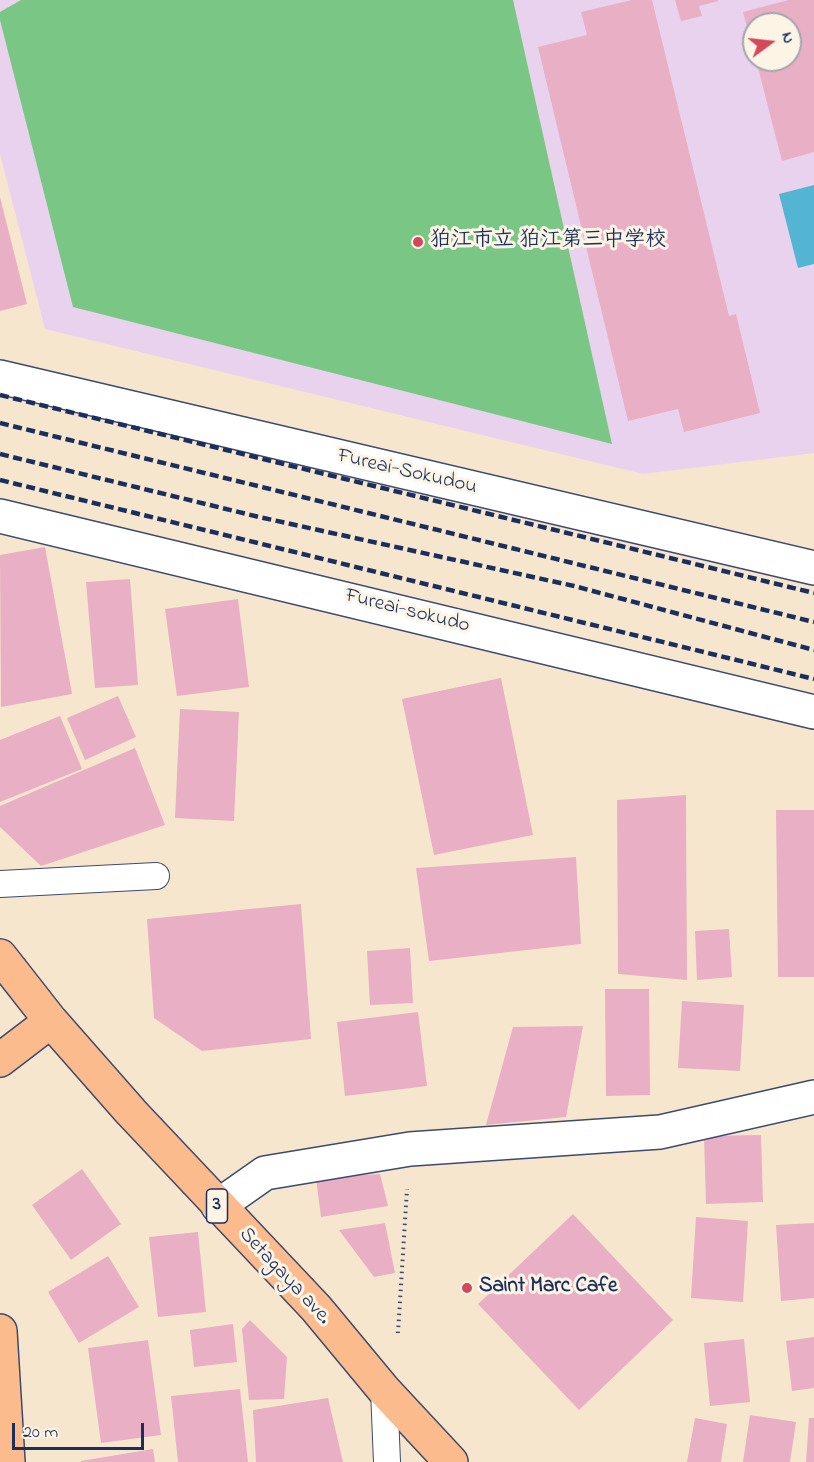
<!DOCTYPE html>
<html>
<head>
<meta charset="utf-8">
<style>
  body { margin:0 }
  #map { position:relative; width:814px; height:1462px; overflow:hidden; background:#f7e6ce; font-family:"Indie Flower",sans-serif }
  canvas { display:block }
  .north { position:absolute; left:742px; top:12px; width:60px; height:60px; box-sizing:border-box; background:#fcf5e5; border:2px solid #a2a6af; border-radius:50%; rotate:75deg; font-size:16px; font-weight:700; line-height:24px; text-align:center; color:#1b2f5e }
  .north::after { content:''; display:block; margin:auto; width:21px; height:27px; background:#d1495b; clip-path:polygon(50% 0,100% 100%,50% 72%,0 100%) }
  .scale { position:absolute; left:12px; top:1423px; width:132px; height:27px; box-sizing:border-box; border:3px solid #1b2f5e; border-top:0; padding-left:8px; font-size:18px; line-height:21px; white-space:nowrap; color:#1b2f5e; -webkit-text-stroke:4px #fcf5e5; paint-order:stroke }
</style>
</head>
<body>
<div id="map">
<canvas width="814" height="1462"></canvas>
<div class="north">N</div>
<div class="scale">20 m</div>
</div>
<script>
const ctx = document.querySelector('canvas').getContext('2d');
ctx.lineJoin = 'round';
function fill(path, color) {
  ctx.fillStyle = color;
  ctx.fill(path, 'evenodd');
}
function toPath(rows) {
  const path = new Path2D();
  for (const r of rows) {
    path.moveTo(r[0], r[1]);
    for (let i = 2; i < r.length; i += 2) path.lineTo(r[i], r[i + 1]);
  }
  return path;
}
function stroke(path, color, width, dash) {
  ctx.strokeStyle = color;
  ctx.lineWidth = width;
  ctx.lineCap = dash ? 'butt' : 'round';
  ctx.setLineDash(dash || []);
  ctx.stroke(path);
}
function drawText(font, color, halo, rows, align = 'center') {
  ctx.font = font + ' "Indie Flower","Klee One",sans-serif';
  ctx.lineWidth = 6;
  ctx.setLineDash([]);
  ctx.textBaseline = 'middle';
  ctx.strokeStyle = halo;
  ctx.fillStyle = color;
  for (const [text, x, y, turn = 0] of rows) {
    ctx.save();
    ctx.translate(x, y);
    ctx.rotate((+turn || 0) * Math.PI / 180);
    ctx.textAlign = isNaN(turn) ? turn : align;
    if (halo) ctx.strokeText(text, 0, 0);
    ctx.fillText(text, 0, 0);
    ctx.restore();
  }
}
const built = toPath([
  [0,0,814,0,814,453,643,474,45,329,0,154],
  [754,24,790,24,790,60,754,60]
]);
const green = toPath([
  [21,0,513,0,612,444,73,307,0,20,0,12]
]);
const water = toPath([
  [814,185,814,264,798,268,779,194]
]);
const building = toPath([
  [632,0,652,0,729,316,736,314,760,413,684,432,678,409,628,421,538,47,587,35,581,12],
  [675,0,718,0,718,1,699,6,702,16,681,21],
  [789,0,814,0,814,152,782,161,756,60,790,60,790,24,754,24,753,51,743,12],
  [0,197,27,304,0,311],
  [45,547,72,694,1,707,0,555],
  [130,579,138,685,95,688,86,582],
  [238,599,249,687,177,696,165,609],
  [501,678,533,835,434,855,402,699],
  [118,696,136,737,85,760,67,718],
  [180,709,239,712,234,821,175,818],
  [60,716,82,769,0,802,0,740],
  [135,748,165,825,41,866,0,827,0,806],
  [686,795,687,980,618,974,617,800],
  [776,810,814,810,814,977,778,977],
  [576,857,581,944,429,961,416,868],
  [301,904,311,1039,202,1051,154,1018,147,919],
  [729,929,732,977,697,980,695,931],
  [410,948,413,1003,370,1005,367,951],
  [605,989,649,989,650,1095,606,1096],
  [682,1001,744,1005,740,1071,678,1068],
  [418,1012,427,1086,345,1096,337,1022],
  [583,1026,566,1117,486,1125,513,1027],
  [761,1135,763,1202,706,1204,704,1136],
  [82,1169,121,1224,71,1260,32,1205],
  [380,1174,388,1206,321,1217,316,1178],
  [573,1214,673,1320,579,1410,478,1304],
  [696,1217,748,1221,743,1302,691,1298],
  [385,1223,395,1273,374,1277,339,1230],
  [814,1223,814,1298,781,1301,776,1225],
  [198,1232,206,1312,158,1317,149,1237],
  [108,1256,139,1307,79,1343,48,1292],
  [250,1320,287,1357,284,1399,249,1400,242,1329],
  [233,1324,237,1362,194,1367,190,1330],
  [814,1337,814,1388,792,1391,786,1341],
  [744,1339,750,1402,710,1406,704,1343],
  [148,1340,161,1435,101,1443,88,1348],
  [240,1389,248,1462,178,1462,171,1396],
  [328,1398,343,1462,256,1462,253,1410],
  [750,1415,796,1422,790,1462,743,1462],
  [695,1418,727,1424,721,1462,687,1462],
  [809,1418,814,1418,814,1462,806,1462],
  [153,1449,155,1462,81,1462,81,1461]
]);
const path = toPath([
  [398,1333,407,1189]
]);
const service = toPath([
  [0,884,156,876],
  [384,1390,387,1462]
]);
const minor = toPath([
  [0,377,814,568],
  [0,516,814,712],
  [218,1206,265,1173,410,1149,660,1132,814,1097]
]);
const primary = toPath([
  [0,956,51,1021,131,1112,316,1308,384,1390,451,1462],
  [0,1060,51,1021],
  [0,1331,8,1462]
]);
const rail = toPath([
  [0,395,814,593],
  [0,423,814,622],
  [0,454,259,517,574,586,814,650],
  [0,480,814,679]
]);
const markers = [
  [418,242,6,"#d1495b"],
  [467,1288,6,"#d1495b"]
];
const shields = [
  [217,1206,21]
];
const shieldNames = [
  ["3",217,1206]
];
const poiNames = [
  ["狛江市立 狛江第三中学校",430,242],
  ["Saint Marc Cafe",479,1288]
];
const streetNames = [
  ["Fureai-Sokudou",407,473,13],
  ["Fureai-sokudo",407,612,14],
  ["Setagaya ave.",284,1277,47]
];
fill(built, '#e9d2ed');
fill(green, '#7ac785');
fill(water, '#54b5d2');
fill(building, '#e9afc4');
stroke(service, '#3c4a6f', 28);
stroke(minor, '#3c4a6f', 36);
stroke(primary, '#3c4a6f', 36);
stroke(path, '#3c4a6f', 4, [1.5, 4.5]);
stroke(service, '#fff', 26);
stroke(minor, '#fff', 33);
stroke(primary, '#fbbb8c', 33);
stroke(rail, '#1b2f5e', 4.5, [9, 4.5]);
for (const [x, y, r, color] of markers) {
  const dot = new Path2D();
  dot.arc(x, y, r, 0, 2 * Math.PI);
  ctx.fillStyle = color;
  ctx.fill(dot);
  stroke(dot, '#fcf5e5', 2);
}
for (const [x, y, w] of shields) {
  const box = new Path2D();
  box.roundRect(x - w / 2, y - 17, w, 34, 4.5);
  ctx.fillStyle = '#fcf5e5';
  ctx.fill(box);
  stroke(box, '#1b2f5e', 1.5);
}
drawText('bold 20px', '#1b2f5e', null, shieldNames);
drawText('bold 21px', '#1b2f5e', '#fcf5e5', poiNames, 'left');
drawText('21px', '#1b2f5e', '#fcf5e5', streetNames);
</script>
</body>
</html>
